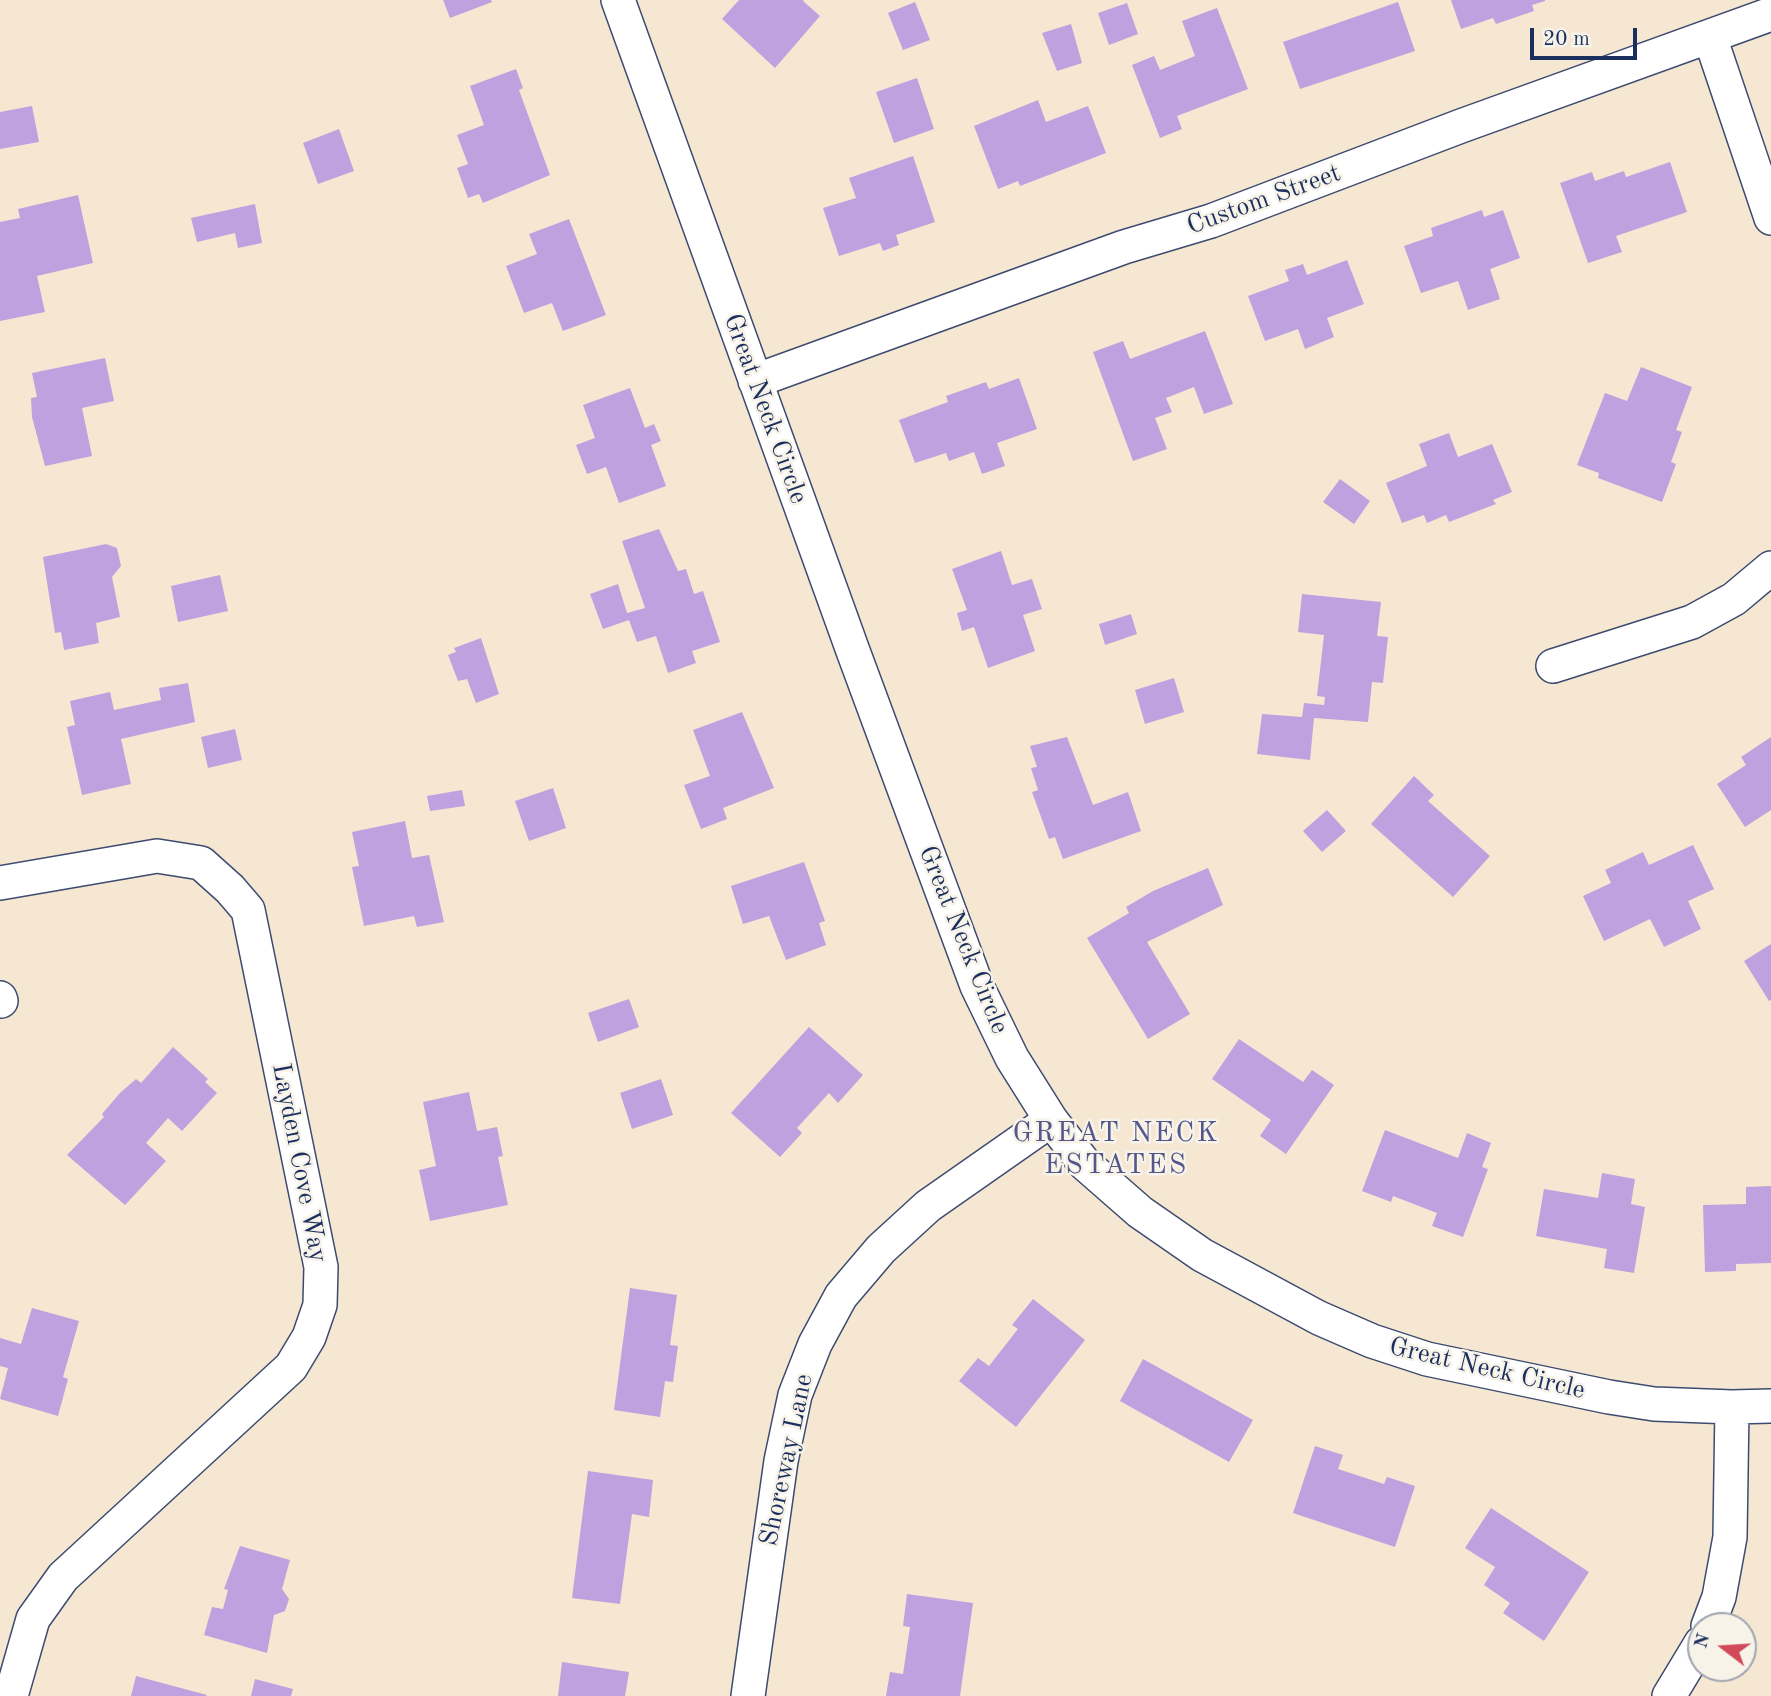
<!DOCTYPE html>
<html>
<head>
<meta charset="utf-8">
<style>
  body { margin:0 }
  #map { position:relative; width:1771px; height:1696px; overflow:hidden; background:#f5e7d2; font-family:"Old Standard TT",serif }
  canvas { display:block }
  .north { position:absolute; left:1687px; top:1612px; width:70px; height:70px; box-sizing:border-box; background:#f7f3e8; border:2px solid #9fa5b1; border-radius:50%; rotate:287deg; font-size:19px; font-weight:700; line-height:28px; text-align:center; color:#1b2f5e }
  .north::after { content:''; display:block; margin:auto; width:24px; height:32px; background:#d1495b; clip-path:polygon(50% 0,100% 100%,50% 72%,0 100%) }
  .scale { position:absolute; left:1530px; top:28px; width:107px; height:32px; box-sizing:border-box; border:4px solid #1b2f5e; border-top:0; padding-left:9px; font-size:21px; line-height:24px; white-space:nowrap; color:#1b2f5e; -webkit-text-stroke:5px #f7f3e8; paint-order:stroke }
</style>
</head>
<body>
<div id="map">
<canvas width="1771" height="1696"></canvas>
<div class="north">N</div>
<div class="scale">20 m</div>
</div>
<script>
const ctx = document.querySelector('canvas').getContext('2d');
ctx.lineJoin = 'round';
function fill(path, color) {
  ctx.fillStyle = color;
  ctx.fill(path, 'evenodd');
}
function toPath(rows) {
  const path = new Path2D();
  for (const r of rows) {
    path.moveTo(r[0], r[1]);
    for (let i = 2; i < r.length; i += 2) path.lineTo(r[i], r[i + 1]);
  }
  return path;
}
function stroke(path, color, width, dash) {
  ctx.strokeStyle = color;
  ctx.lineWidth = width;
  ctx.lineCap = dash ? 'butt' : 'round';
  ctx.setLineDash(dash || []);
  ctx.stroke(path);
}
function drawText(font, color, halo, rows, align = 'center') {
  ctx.font = font + ' "Old Standard TT",serif';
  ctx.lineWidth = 5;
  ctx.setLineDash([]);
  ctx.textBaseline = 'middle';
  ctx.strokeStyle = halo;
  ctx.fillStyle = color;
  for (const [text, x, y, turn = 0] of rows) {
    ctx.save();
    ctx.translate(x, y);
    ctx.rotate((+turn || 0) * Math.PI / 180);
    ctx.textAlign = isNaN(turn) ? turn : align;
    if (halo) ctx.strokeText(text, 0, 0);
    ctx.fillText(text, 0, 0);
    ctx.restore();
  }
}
const building = toPath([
  [443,0,491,0,492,2,450,18],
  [739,0,804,0,803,1,820,16,775,68,722,19],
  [1451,0,1545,0,1545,1,1532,5,1534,11,1496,24,1493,18,1461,29],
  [915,2,930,40,903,50,888,13],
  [1398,2,1415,51,1300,89,1283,42],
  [1127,3,1138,34,1109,45,1098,13],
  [1217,8,1248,89,1177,116,1182,129,1160,138,1132,65,1154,56,1160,70,1195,56,1182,21],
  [1071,24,1082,63,1057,71,1042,33],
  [516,69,523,88,519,90,550,175,483,203,479,194,468,198,457,168,468,164,457,135,484,125,470,86],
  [917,78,934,129,894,143,876,92],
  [1038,100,1046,122,1088,106,1106,153,1020,186,1018,181,998,189,974,126],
  [32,106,39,142,0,149,0,112],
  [339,129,354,171,318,184,303,143],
  [913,156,935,222,896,235,899,245,883,251,880,243,839,256,823,208,856,198,849,178],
  [1670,162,1687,212,1616,236,1622,252,1588,263,1560,183,1592,172,1595,181,1624,171,1626,177],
  [78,195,93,263,37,276,45,312,0,321,0,222,20,218,18,209],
  [255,204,262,243,238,248,235,233,197,242,191,218],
  [1482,210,1484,217,1503,210,1520,258,1490,269,1500,299,1468,310,1458,281,1421,293,1404,246,1433,236,1431,228],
  [569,219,606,315,563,331,552,303,524,313,506,266,537,254,529,234],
  [1347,260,1364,304,1327,318,1334,337,1305,349,1298,329,1265,341,1248,296,1289,281,1285,270,1303,264,1307,275],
  [1205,331,1233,404,1204,414,1194,387,1166,398,1172,412,1155,418,1167,449,1133,461,1093,352,1123,341,1130,359],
  [105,358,114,401,82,408,92,456,45,466,32,417,31,398,37,397,32,373],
  [1641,367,1692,387,1676,430,1682,432,1671,462,1676,464,1662,502,1598,478,1599,473,1577,465,1605,393,1627,401],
  [1019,378,1037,429,997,443,1005,466,982,474,974,452,949,461,946,453,915,463,899,420,948,402,946,396,986,382,989,389],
  [630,388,645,428,654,424,661,441,651,445,666,486,619,503,606,467,587,474,576,445,595,438,583,405],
  [1449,433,1458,457,1492,444,1512,492,1493,500,1496,504,1449,522,1446,515,1427,523,1424,515,1402,523,1386,483,1427,466,1419,444],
  [1340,479,1370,501,1354,524,1323,502],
  [659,529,678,571,686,569,694,594,703,591,720,642,692,651,696,663,668,673,656,636,637,642,629,620,603,629,590,594,618,584,627,613,645,608,622,541],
  [106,544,117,548,121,566,112,577,120,617,96,623,99,643,64,650,61,632,55,633,43,557],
  [1001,551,1012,585,1032,579,1042,609,1023,615,1035,651,988,668,974,627,962,631,957,613,967,610,952,569],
  [220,575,228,611,178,622,171,586],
  [1302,594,1381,602,1377,636,1388,637,1383,683,1372,682,1368,722,1314,718,1310,760,1257,754,1262,714,1302,717,1304,703,1324,705,1325,697,1317,696,1324,635,1298,632],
  [1131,614,1137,634,1105,645,1099,624],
  [481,638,499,694,476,703,467,679,458,681,448,655,456,652,454,648],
  [1174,678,1184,712,1145,724,1135,690],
  [188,683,195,722,121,739,131,784,82,795,67,727,75,725,70,701,110,692,114,710,161,700,159,688],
  [742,712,774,788,723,808,727,819,701,829,684,785,710,776,693,730],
  [235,729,242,760,208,768,201,737],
  [1067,737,1093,805,1128,792,1141,831,1063,859,1055,837,1049,839,1032,792,1038,790,1031,768,1037,767,1030,746],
  [1771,737,1771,810,1745,827,1717,784,1746,765,1741,757],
  [1414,776,1434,795,1428,801,1490,856,1453,897,1371,824],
  [553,788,566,828,529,841,515,801],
  [462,790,465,806,430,811,427,796],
  [1327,810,1346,831,1322,852,1303,831],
  [405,821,412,858,429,855,444,922,417,927,414,916,364,926,352,867,359,866,352,832],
  [1693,845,1714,889,1688,901,1701,929,1664,947,1650,919,1604,941,1583,896,1611,883,1605,870,1643,852,1649,865],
  [804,862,825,921,819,923,826,945,786,960,769,916,743,924,731,886],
  [1208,868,1223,905,1147,942,1190,1014,1148,1039,1087,938,1129,913,1126,907,1153,891],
  [1771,944,1771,1000,1769,1001,1744,961],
  [629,999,639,1027,598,1042,588,1013],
  [809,1027,863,1075,838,1103,829,1093,797,1128,802,1133,780,1157,731,1113],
  [1239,1039,1303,1082,1312,1070,1334,1085,1286,1154,1260,1136,1271,1120,1212,1079],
  [173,1047,208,1079,205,1082,217,1093,182,1131,168,1118,146,1143,166,1161,125,1205,67,1155,104,1117,102,1114,120,1093,136,1079,141,1083],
  [661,1079,673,1115,632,1129,620,1093],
  [469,1092,477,1131,497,1127,503,1156,498,1157,508,1205,430,1221,419,1170,436,1166,423,1102],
  [1385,1130,1458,1158,1467,1133,1491,1143,1482,1167,1488,1169,1463,1237,1432,1226,1437,1213,1393,1196,1391,1202,1362,1191],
  [1602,1173,1635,1179,1631,1204,1645,1207,1634,1273,1604,1268,1607,1249,1536,1236,1544,1189,1598,1198],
  [1771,1186,1771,1263,1736,1264,1736,1271,1705,1272,1703,1205,1746,1204,1746,1187],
  [630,1288,677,1295,670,1345,678,1346,673,1382,665,1381,660,1417,614,1410],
  [1033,1299,1085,1340,1016,1427,959,1381,978,1358,989,1366,1018,1329,1012,1325],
  [32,1308,79,1321,63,1377,68,1379,58,1416,0,1399,8,1368,0,1366,0,1338,21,1344],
  [1143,1359,1253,1420,1229,1462,1120,1401],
  [1315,1446,1343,1455,1338,1469,1384,1484,1387,1477,1415,1486,1395,1547,1293,1513],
  [588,1471,653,1480,649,1517,632,1514,620,1604,572,1598],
  [1491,1508,1589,1572,1544,1641,1503,1613,1510,1603,1484,1585,1495,1567,1465,1548],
  [240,1546,290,1560,282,1589,289,1599,285,1611,274,1615,267,1653,204,1635,212,1607,223,1609,228,1590,224,1589],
  [907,1594,973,1603,960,1696,886,1696,890,1672,903,1674,910,1627,903,1626],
  [562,1662,629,1672,625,1696,558,1696],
  [136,1676,207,1695,206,1696,131,1696],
  [255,1679,293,1689,291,1696,251,1696]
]);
const minor = toPath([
  [618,0,853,651,977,986,1012,1058,1051,1120,1084,1163,1140,1212,1202,1255,1319,1318,1372,1341,1427,1359,1609,1397,1654,1404,1732,1407,1771,1406],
  [1710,37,1771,218],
  [755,381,1124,247,1211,221,1461,126,1771,14],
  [1553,666,1692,622,1734,599,1771,568],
  [0,883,157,856,201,863,230,889,248,910,321,1267,320,1305,309,1337,291,1367,63,1577,33,1619,11,1696],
  [0,998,1,1001],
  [1708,1626,1719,1597,1730,1537,1732,1407],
  [748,1696,781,1461,795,1395,815,1344,841,1296,881,1249,928,1206,1051,1120],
  [1669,1696,1701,1643]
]);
const streetNames = [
  ["Custom Street",1264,200,-20],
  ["Great Neck Circle",765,409,70],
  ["Great Neck Circle",963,940,68],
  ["Layden Cove Way",299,1163,79],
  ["Great Neck Circle",1487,1369,13],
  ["Shoreway Lane",787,1460,-78]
];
const neighbourhoodNames = [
  ["GREAT NECK",1116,1134],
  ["ESTATES",1116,1166]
];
fill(building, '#bea2df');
stroke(minor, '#3c4b6f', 36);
stroke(minor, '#fff', 33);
drawText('26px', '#1b2f5e', '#f7f3e8', streetNames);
ctx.letterSpacing = '2px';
drawText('28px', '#54578b', '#f7f3e8', neighbourhoodNames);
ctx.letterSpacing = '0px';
</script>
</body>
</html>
